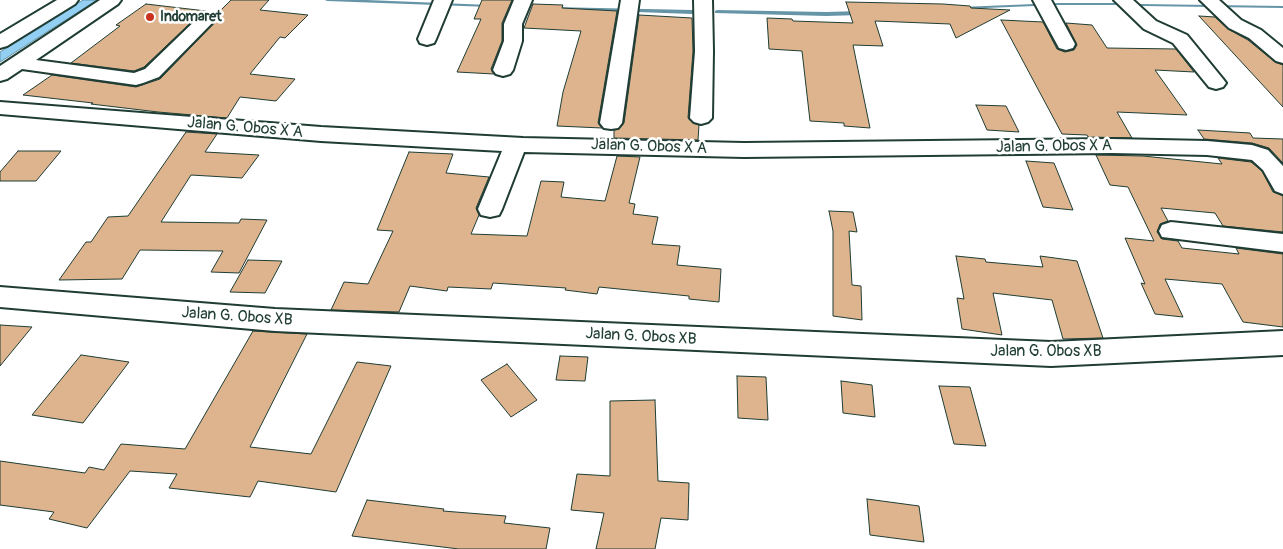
<!DOCTYPE html>
<html>
<head>
<meta charset="utf-8">
<style>
  body { margin:0 }
  canvas { display:block; background:#fff }
</style>
</head>
<body>
<canvas width="1283" height="549"></canvas>
<script>
const ctx = document.querySelector('canvas').getContext('2d');
ctx.lineJoin = 'round';
function fill(path, color) {
  ctx.fillStyle = color;
  ctx.fill(path, 'evenodd');
}
function toPath(rows) {
  const path = new Path2D();
  for (const r of rows) {
    path.moveTo(r[0], r[1]);
    for (let i = 2; i < r.length; i += 2) path.lineTo(r[i], r[i + 1]);
  }
  return path;
}
function stroke(path, color, width, dash) {
  ctx.strokeStyle = color;
  ctx.lineWidth = width;
  ctx.lineCap = dash ? 'butt' : 'round';
  ctx.setLineDash(dash || []);
  ctx.stroke(path);
}
function drawText(font, color, halo, rows, align = 'center') {
  ctx.font = font + ' Pangolin,sans-serif';
  ctx.lineWidth = 5;
  ctx.setLineDash([]);
  ctx.textBaseline = 'middle';
  ctx.strokeStyle = halo;
  ctx.fillStyle = color;
  for (const [text, x, y, turn = 0] of rows) {
    ctx.save();
    ctx.translate(x, y);
    ctx.rotate((+turn || 0) * Math.PI / 180);
    ctx.textAlign = isNaN(turn) ? turn : align;
    if (halo) ctx.strokeText(text, 0, 0);
    ctx.fillText(text, 0, 0);
    ctx.restore();
  }
}
const water = toPath([
  [83,0,97,0,0,62,0,52,83,0]
]);
const stream = toPath([
  [325,0,367,0,490,5,492,6,490,7,327,1,325,0],
  [1059,3,1115,3,1117,4,1115,5,1059,5,961,9,959,8,961,7,1059,3],
  [1140,4,1283,6,1283,8,1142,6,1140,5,1140,4],
  [552,7,692,10,695,12,692,14,554,9,552,9,552,7],
  [717,10,826,12,860,11,863,13,860,15,826,16,715,13,715,11,717,10]
]);
const building = toPath([
  [231,0,269,0,260,10,308,15,285,38,280,37,250,74,295,79,276,101,240,97,227,118,158,112,91,104,93,103,23,95,52,75,136,87,160,79,218,19,215,12,218,13,231,0],
  [482,0,512,0,502,23,502,41,491,69,494,74,457,72,481,19,474,19,482,0],
  [846,2,943,4,970,6,971,8,1010,10,956,38,950,24,875,21,883,46,853,45,870,128,844,126,844,123,810,121,802,51,769,49,767,18,792,19,793,21,853,23,846,2],
  [146,4,206,11,201,13,144,67,134,71,71,63,120,26,116,25,146,4],
  [533,4,563,5,562,8,617,11,598,123,602,128,557,126,563,92,581,31,524,28,533,4],
  [639,15,692,18,693,51,688,118,693,123,699,125,698,140,614,138,614,130,619,129,624,123,639,15],
  [1199,16,1215,17,1228,29,1248,40,1275,62,1283,65,1283,107,1199,16],
  [1001,20,1043,22,1057,49,1065,52,1074,50,1077,45,1066,23,1092,25,1107,48,1176,49,1194,72,1155,70,1187,115,1117,112,1132,138,1088,137,1087,135,1062,134,1001,20],
  [976,105,1006,106,1019,132,987,130,976,105],
  [1198,130,1250,133,1253,138,1283,139,1283,163,1269,148,1252,143,1204,139,1198,130],
  [186,132,217,134,205,152,259,155,242,178,191,175,161,222,239,223,241,219,267,220,239,273,211,272,223,251,140,250,122,279,59,280,86,242,91,242,108,217,128,216,186,132],
  [18,151,61,151,36,181,0,181,0,172,18,151],
  [409,152,453,154,446,173,489,177,476,208,479,215,471,234,527,236,541,181,564,182,561,197,605,201,617,156,640,157,629,203,635,204,633,214,658,217,652,244,680,246,677,265,721,269,719,302,689,299,689,296,599,287,597,294,565,290,566,288,493,283,491,289,448,287,447,291,410,286,399,312,331,310,344,282,368,284,393,231,377,230,409,152],
  [1096,155,1143,156,1222,164,1218,158,1251,162,1262,171,1273,192,1283,196,1283,232,1223,226,1215,213,1161,208,1168,221,1160,224,1157,232,1162,239,1178,241,1182,248,1239,254,1236,248,1283,254,1283,327,1243,322,1222,284,1165,279,1183,317,1155,314,1141,283,1145,284,1125,238,1154,241,1128,187,1110,185,1096,155],
  [1026,161,1054,163,1073,210,1043,207,1026,161],
  [829,211,853,212,857,232,849,231,852,285,861,286,862,320,833,316,833,231,829,211],
  [956,256,985,259,986,262,1043,267,1040,256,1077,261,1103,338,1063,339,1052,300,993,293,1002,335,962,329,957,298,964,299,956,256],
  [248,260,282,261,265,293,230,292,248,260],
  [0,325,32,327,0,366,0,325],
  [253,331,307,334,250,447,311,454,357,362,391,366,336,492,258,481,250,497,169,488,177,474,130,471,87,528,49,519,54,512,0,505,0,461,85,473,89,467,104,470,121,444,185,449,253,331],
  [81,355,129,362,83,423,32,415,81,355],
  [560,356,588,357,585,381,556,380,560,356],
  [507,364,537,400,511,417,481,380,507,364],
  [737,376,766,377,768,420,738,418,737,376],
  [841,381,872,385,875,417,843,413,841,381],
  [939,386,970,387,986,446,954,444,939,386],
  [655,400,658,481,689,483,688,520,661,518,655,549,596,549,604,513,571,510,577,474,610,476,610,401,655,400],
  [867,499,919,506,924,542,870,535,867,499],
  [367,500,444,509,443,511,506,516,504,523,550,528,546,549,459,549,352,536,367,500]
]);
const minor = toPath([
  [57,0,78,0,75,4,7,46,0,48,0,34,57,0],
  [100,0,121,0,118,4,36,60,134,73,145,69,202,14,208,13,214,14,217,18,159,77,143,83,136,85,22,69,7,79,0,81,0,66,100,0],
  [434,0,452,0,436,39,434,43,427,45,420,43,418,39,434,0],
  [514,0,532,0,522,24,522,41,513,70,510,74,503,76,496,74,493,70,504,41,504,24,514,0],
  [621,0,639,0,622,123,618,128,611,129,604,128,600,123,621,0],
  [694,0,712,0,713,51,712,118,708,122,701,124,694,122,690,118,695,51,694,0],
  [1033,0,1051,0,1075,44,1073,48,1066,50,1059,48,1033,0],
  [1114,0,1133,0,1156,21,1187,35,1223,79,1226,83,1223,87,1216,89,1209,87,1173,43,1144,29,1114,0],
  [1200,0,1219,0,1241,20,1261,30,1283,48,1283,63,1276,61,1249,38,1229,28,1200,0],
  [0,102,321,127,523,138,744,143,1112,139,1207,141,1252,145,1268,150,1283,166,1283,194,1275,191,1263,170,1252,160,1207,155,1112,153,744,157,524,152,502,209,499,215,490,217,481,215,478,209,502,151,321,141,0,114,0,102],
  [1171,222,1283,234,1283,252,1162,237,1159,231,1162,225,1171,222],
  [0,287,275,309,1051,342,1283,331,1283,355,1051,366,275,331,0,307,0,287]
]);
const markers = [
  [150,17,5,"#c8321e"]
];
const farPoinames = [
  ["Indomaret",160,17]
];
const streetNames = [
  ["Jalan G. Obos X A",245,128,5],
  ["Jalan G. Obos X A",649,147,2],
  ["Jalan G. Obos X A",1054,147,-1],
  ["Jalan G. Obos XB",237,317,4],
  ["Jalan G. Obos XB",641,337,3],
  ["Jalan G. Obos XB",1046,352]
];
fill(water, '#93cff3');
stroke(water, '#6595a7', 1);
fill(stream, '#6595a7');
fill(building, '#ddb48d');
stroke(building, '#1f3d34', 1);
stroke(minor, '#1f3d34', 4);
fill(minor, '#fff');
for (const [x, y, r, color] of markers) {
  const dot = new Path2D();
  dot.arc(x, y, r, 0, 2 * Math.PI);
  ctx.fillStyle = color;
  ctx.fill(dot);
  stroke(dot, '#fff', 2);
}
drawText('bold 14px', '#1f3d34', '#fff', farPoinames, 'left');
drawText('16px', '#1f3d34', '#fff', streetNames);
</script>
</body>
</html>
